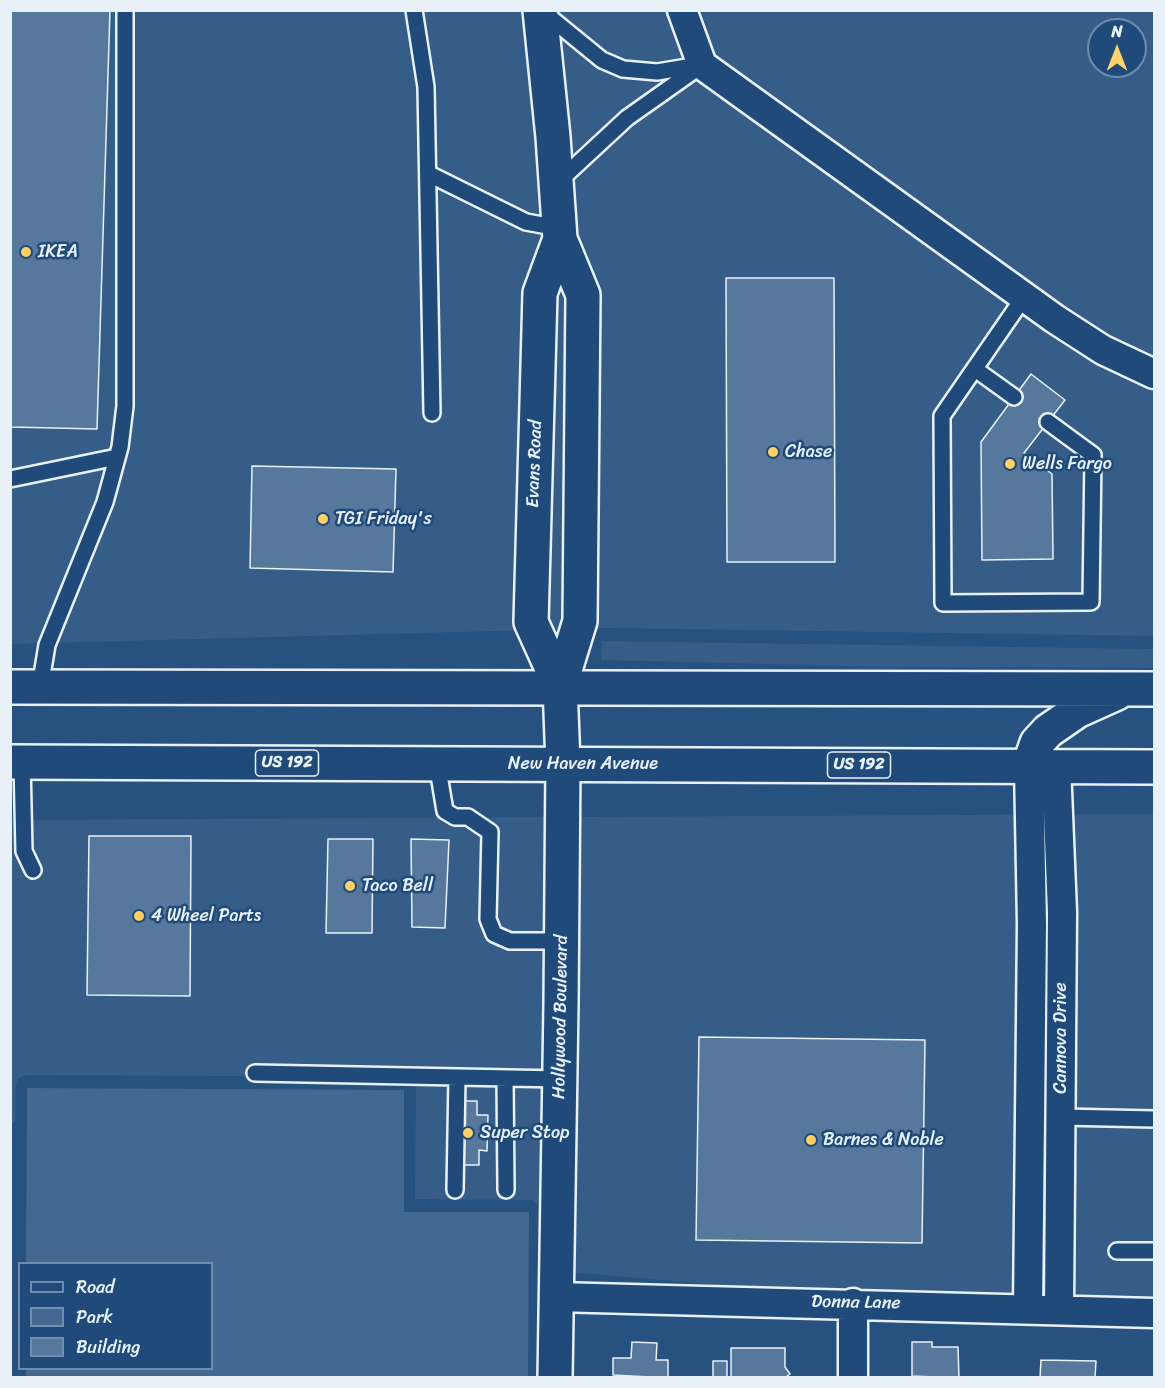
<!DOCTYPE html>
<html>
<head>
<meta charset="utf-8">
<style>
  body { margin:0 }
  #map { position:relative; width:1165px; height:1388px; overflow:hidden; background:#27517f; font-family:Sriracha,sans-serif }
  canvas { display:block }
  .frame { position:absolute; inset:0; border:12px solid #e8f1f8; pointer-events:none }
  .legend { position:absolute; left:18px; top:1262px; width:195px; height:108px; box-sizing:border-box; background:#1f4a7a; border:2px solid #6f8dac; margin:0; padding:8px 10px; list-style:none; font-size:18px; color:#e8f1f8 }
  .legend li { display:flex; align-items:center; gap:12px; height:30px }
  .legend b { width:30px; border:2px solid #6f8dac }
  .north { position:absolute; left:1087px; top:18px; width:60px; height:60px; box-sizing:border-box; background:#1f4a7a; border:2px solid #6f8dac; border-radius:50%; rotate:0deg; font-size:16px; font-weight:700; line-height:24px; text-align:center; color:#e8f1f8 }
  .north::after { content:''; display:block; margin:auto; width:21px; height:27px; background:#ffd166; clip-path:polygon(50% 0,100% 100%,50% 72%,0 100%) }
</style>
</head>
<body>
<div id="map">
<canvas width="1165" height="1388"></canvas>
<div class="frame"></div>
<ul class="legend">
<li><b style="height:8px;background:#1f4a7a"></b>Road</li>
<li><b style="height:16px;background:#436891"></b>Park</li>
<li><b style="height:16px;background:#57789d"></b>Building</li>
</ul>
<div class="north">N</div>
</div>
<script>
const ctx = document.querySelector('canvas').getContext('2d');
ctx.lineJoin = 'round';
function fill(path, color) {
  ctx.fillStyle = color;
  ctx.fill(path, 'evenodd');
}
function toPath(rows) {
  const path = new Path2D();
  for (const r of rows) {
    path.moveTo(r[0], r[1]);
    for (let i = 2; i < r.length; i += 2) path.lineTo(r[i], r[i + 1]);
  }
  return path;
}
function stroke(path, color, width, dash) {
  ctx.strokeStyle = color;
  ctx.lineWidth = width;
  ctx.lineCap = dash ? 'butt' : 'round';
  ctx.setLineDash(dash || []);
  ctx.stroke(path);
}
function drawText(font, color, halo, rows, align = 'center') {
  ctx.font = font + ' Sriracha,sans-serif';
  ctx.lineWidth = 5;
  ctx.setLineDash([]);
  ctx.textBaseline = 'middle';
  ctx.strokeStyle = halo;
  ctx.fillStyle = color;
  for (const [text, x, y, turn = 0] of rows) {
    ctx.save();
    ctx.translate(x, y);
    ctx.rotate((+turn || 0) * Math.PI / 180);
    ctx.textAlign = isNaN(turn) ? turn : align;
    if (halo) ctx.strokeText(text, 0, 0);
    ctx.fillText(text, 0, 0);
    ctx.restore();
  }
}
const built = toPath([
  [10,11,1154,11,1154,636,608,628,11,644],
  [1099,30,1135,30,1135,66,1099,66],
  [602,641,1154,649,1154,668,888,667,601,660],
  [1154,814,1154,1306,841,1296,570,1272,576,817],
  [549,817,540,1269,541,1213,538,1205,533,1200,415,1199,416,1090,414,1082,408,1077,27,1075,20,1077,16,1084,15,1122,12,1122,12,820]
]);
const green = toPath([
  [27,1088,404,1090,404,1212,529,1212,528,1377,26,1377,26,1368,212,1368,212,1264,26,1263]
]);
const building = toPath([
  [10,10,110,10,97,429,10,427,10,10],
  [726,278,834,278,835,562,727,562,726,278],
  [1031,374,1065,400,1024,453,1052,474,1053,559,982,560,981,442,1031,374],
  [252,466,396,469,393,572,250,568,252,466],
  [89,836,191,836,190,996,87,995,89,836],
  [328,839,373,839,372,933,326,933,328,839],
  [411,839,449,840,445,928,412,927,411,839],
  [699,1037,925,1040,922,1243,696,1240,699,1037],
  [461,1101,477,1101,477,1115,488,1115,487,1151,479,1150,479,1165,459,1165,459,1154,448,1154,448,1113,461,1113,461,1101],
  [632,1342,657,1343,656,1360,668,1360,668,1378,613,1375,613,1358,631,1358,632,1342],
  [912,1342,932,1342,932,1347,958,1347,959,1378,912,1376,912,1342],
  [731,1348,785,1348,785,1367,790,1374,784,1378,731,1378,731,1348],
  [1041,1360,1096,1361,1095,1378,1040,1378,1041,1360],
  [713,1361,727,1361,727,1378,713,1378,713,1361]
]);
const lane = toPath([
  [414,10,426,87,432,413],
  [542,11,602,60,623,69,657,72,699,65],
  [429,174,526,222,559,228],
  [558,182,627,118,702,65],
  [1024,297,942,416,943,603,1091,602,1093,455,1048,422],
  [975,369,1014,397],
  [10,479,117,457],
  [40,687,47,645,105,502,120,447,125,406,125,10],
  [22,762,24,851,33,870],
  [437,763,445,811,455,817,468,817,490,832,488,919,494,934,510,941,562,941],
  [255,1073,560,1079],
  [505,1078,506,1190],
  [1061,1117,1154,1119],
  [455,1190,457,1077],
  [1117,1251,1154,1251]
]);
const street = toPath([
  [682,10,702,65,1055,319,1103,350,1154,374],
  [1056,766,1062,912,1059,1309],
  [556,1297,1154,1313],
  [1028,1308,1032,924,1029,766],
  [853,1378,853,1303]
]);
const secondary = toPath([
  [540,10,553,137,560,239,583,295,580,621,560,686,563,764,561,1004,555,1378],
  [560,239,540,293,531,622,560,686]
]);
const primary = toPath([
  [10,687,1154,689],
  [10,762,1154,767],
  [1029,766,1037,743,1048,731,1077,711,1117,693]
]);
const markers = [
  [26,252,6,"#ffd166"],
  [773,452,6,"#ffd166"],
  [1010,464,6,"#ffd166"],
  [323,519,6,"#ffd166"],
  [350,886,6,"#ffd166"],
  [139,916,6,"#ffd166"],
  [468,1133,6,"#ffd166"],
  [811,1140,6,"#ffd166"]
];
const shields = [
  [287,763,63],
  [859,765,63]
];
const shieldNames = [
  ["US 192",287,763],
  ["US 192",859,765]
];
const poiNames = [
  ["IKEA",38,252],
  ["Chase",785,452],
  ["Wells Fargo",1022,464],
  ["TGI Friday's",335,519],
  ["Taco Bell",362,886],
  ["4 Wheel Parts",151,916],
  ["Super Stop",480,1133],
  ["Barnes & Noble",823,1140]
];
const streetNames = [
  ["Evans Road",535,464,-88],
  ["New Haven Avenue",583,764],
  ["Hollywood Boulevard",561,1017,-89],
  ["Cannova Drive",1061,1038,-90],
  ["Donna Lane",856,1303,1]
];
fill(built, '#355d88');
fill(green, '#436891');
fill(building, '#57789d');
stroke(building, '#e8f1f8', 1.5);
stroke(lane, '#e8f1f8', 20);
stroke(street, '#e8f1f8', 33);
stroke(secondary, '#e8f1f8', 38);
stroke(primary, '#e8f1f8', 38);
stroke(lane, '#1f4a7a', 15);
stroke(street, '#1f4a7a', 28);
stroke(secondary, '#1f4a7a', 33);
stroke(primary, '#1f4a7a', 33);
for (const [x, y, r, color] of markers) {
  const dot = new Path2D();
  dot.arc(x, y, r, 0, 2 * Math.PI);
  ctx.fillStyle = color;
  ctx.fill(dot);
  stroke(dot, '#1f4a7a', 2);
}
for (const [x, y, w] of shields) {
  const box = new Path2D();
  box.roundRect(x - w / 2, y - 13, w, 26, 4.5);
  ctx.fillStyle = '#1f4a7a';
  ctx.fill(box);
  stroke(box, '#e8f1f8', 1.5);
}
drawText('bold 16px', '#e8f1f8', null, shieldNames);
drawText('18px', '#e8f1f8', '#1f4a7a', poiNames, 'left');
drawText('18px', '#e8f1f8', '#1f4a7a', streetNames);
</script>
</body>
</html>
